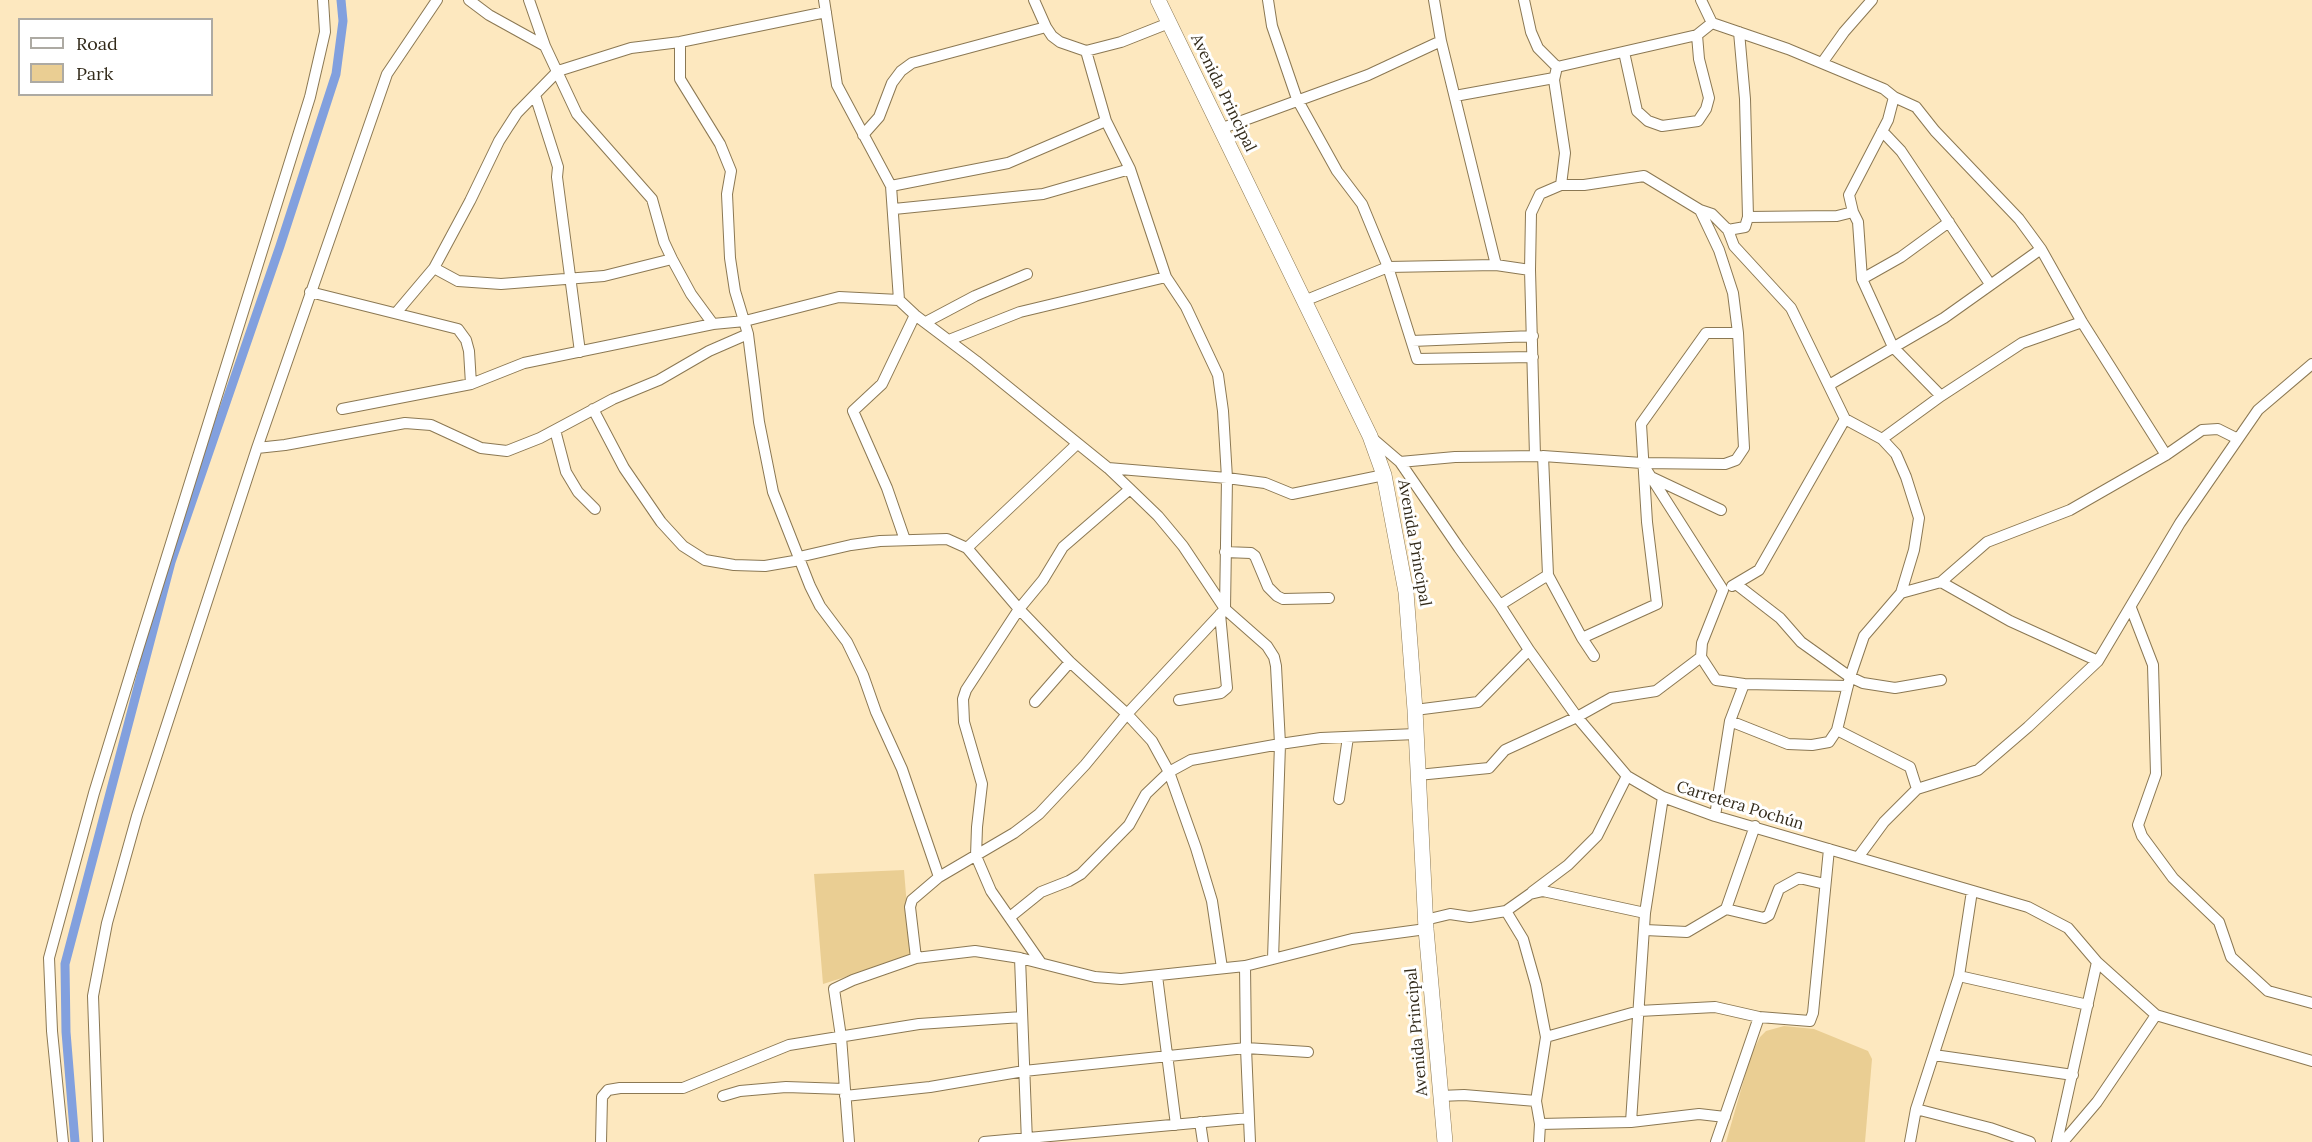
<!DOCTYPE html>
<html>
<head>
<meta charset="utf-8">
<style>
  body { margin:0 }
  #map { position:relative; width:2312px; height:1142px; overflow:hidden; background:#fde8bf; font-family:Lora,serif }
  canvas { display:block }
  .legend { position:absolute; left:18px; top:18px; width:195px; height:78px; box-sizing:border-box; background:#fff; border:2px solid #adaaa3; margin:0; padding:8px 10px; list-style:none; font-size:18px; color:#322a1a }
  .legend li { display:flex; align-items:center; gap:12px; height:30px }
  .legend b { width:30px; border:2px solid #adaaa3 }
</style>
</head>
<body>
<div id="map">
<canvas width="2312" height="1142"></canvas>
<ul class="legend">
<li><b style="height:8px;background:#fff"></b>Road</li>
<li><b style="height:16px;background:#eace93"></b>Park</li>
</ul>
</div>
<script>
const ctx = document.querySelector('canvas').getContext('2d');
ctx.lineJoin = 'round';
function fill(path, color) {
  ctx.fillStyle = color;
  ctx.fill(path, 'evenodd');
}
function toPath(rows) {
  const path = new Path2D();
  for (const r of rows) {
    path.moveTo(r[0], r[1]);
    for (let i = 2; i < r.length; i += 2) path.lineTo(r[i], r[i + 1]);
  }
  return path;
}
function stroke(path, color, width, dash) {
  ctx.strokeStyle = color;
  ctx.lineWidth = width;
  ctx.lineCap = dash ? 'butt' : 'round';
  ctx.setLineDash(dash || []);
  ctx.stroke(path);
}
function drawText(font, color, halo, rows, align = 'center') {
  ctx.font = font + ' Lora,serif';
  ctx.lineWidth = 6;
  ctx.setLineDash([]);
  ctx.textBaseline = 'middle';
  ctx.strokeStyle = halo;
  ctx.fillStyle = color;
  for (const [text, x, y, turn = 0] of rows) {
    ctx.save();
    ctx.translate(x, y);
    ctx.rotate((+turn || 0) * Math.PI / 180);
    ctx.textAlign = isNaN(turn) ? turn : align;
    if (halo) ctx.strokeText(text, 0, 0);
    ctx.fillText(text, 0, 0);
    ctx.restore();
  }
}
const green = toPath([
  [904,870,911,956,823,984,814,874],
  [1784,1026,1814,1029,1868,1051,1872,1059,1865,1142,1726,1142,1751,1055,1760,1037,1766,1031]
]);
const canal = toPath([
  [75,1142,66,1032,65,964,171,562,280,246,336,74,343,21,341,0]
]);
const street = toPath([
  [469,0,489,15,545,46,577,114,652,199,664,242,672,259,691,294,713,324],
  [529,0,545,46],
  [824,0,837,85,891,186,899,300],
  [1034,0,1046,27,1052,36,1060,42,1086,51,1106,121,1130,169,1166,277,1186,307,1218,375,1223,411,1227,478,1225,609,1127,714,1085,765,1039,814,1014,833,939,877,912,900,910,907,916,958,975,951,1020,958,1095,977,1121,979,1245,966,1273,959],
  [1268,0,1272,26,1297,99,1337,171,1362,204,1388,267,1417,359,1533,357],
  [1524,0,1531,32,1538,48,1557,67],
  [1712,23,1788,49,1884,89,1894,97,1916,107,1935,131,2019,219,2041,249,2082,322,2166,455],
  [1441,41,1496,265],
  [680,42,680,79,720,144,731,171,727,194,730,258,735,291,748,334,759,422,773,492,810,586,820,606,847,642,863,675,876,712,902,769,939,877],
  [1086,51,1121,42,1169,23],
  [1624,52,1637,111,1648,121,1662,126,1698,121,1706,109,1709,98,1699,59,1697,35],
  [1822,63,1844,32,1872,0],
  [535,95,558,167,557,177,580,352],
  [1455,96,1554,78],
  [1220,129,1368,75,1441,41,1434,0],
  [1882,131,1901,151,1990,284],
  [863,135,879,117,892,83,901,71,912,63,1046,27],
  [891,186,1008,163,1106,121],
  [894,209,1043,194,1130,169],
  [1700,210,1712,214,1728,230,1745,227,1748,217,1745,99,1739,32],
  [1853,212,1858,222,1862,279,1893,347,1941,396],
  [1748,217,1837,216,1853,212,1849,195,1888,120,1894,97],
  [1728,230,1734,246,1791,308,1845,419,1882,439,1896,454,1906,477,1919,518,1914,550,1901,593],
  [434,268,458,281,501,284,604,276,672,259],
  [1862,279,1901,257,1949,222],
  [310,292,458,329,466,340,469,351,471,384],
  [1304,301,1388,267,1496,265,1530,270],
  [396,313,434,268,470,201,499,141,517,113,558,71,631,48,680,42,826,12],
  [926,322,975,296,1027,274],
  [949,340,1020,312,1166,277],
  [1412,341,1533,336],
  [1829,385,1944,318,2041,249],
  [342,409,471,384,524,363,713,324,745,321,839,297,899,300,915,315,976,361,1108,468,1130,489,1158,516,1183,546,1225,609,1267,646,1274,657,1276,666,1280,744,1191,760,1169,772,1146,794,1129,825,1081,874,1069,881,1041,892,1010,917],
  [593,409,624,468,661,522,683,546,705,560,734,565,765,566,800,560],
  [555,430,566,472,578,492,595,509],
  [1372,438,1400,462,1459,548,1500,605,1529,650,1577,717,1627,776,1663,797,1715,816,2028,907,2068,928,2097,962,2156,1015,2312,1061],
  [1882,439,1941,396,2022,343,2082,322],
  [257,448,285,445,405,423,431,425,481,448,507,451,540,438,613,399,659,380,709,351,748,334],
  [1535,456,1530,270,1531,213,1540,194,1561,185,1565,153,1554,80,1557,67,1697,35,1712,23,1701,0],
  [1543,456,1548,575,1582,638,1594,656],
  [1400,462,1455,457,1543,456,1642,463,1725,464,1736,460,1744,448,1738,333,1733,293,1719,250,1700,210,1644,176,1584,185,1561,185],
  [1642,463,1723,590,1702,643,1701,657,1716,680,1744,684,1730,721,1715,816],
  [1108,468,1227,478,1265,483,1292,494,1384,475],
  [1651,477,1721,510],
  [905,540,887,488,853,411,882,384,915,315],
  [967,548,1077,444],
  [1225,552,1251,553,1255,556,1268,587,1277,596,1283,599,1329,598],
  [799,557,851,545,880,541,947,539,967,548,1019,609,1070,662,1127,714,1152,741,1169,772,1196,848,1212,901,1222,968],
  [1941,582,2010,621,2098,661],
  [1736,584,1780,618,1801,642,1850,677,1863,683,1895,688,1941,680],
  [1732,586,1759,570,1845,419],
  [1500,605,1548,575],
  [2131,608,2153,665,2156,774,2138,825,2142,836,2173,878,2219,922,2231,957,2268,991,2312,1003],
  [1582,638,1657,604,1647,522,1641,424,1706,333,1738,333],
  [1744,684,1848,686],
  [1179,700,1221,693,1227,688,1220,614],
  [1035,702,1070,662],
  [1415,710,1478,702,1529,650],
  [1730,721,1788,744,1812,745,1829,742,1837,730,1910,767,1917,789],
  [1837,730,1850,677,1864,636,1901,593,1941,582,1987,542,2070,510,2166,455,2202,430,2218,429,2238,439],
  [1416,734,1321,738,1280,744,1273,959,1352,939,1426,929],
  [1418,775,1489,768,1505,750,1577,717,1611,698,1656,691,1701,657],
  [1339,799,1348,737],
  [1859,856,1884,822,1917,789,1978,770,2028,727,2098,661,2180,523,2258,410,2312,364],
  [1532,892,1568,865,1597,836,1627,776],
  [1726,909,1764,918,1769,915,1779,889,1799,878,1825,884],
  [1506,911,1523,939,1536,985,1546,1037,1536,1101,1540,1124,1539,1142],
  [1425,920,1450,914,1470,917,1506,911,1530,894,1543,891,1645,913],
  [1645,930,1687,932,1726,909,1755,826],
  [1020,958,1027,1142],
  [1041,963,991,891,976,856,977,827,982,784,964,722,963,699,966,690,1019,609,1043,580,1063,547,1130,489],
  [1245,966,1246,1048,1250,1142],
  [1157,976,1176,1125],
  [1959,976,2088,1005],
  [1546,1037,1639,1011,1715,1007,1759,1017,1810,1021,1813,1013,1829,849],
  [1934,1055,2073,1075],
  [723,1096,740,1091,786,1087,844,1089],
  [845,1096,930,1087,1024,1071,1246,1048,1308,1052],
  [1440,1096,1464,1095,1536,1101],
  [1916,1109,1990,1128,2030,1142],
  [1200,1122,1203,1142],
  [1631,1122,1645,913,1663,797],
  [1540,1124,1631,1122,1699,1114,1725,1117],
  [63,1142,52,1031,49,958,94,793,139,646,310,97,325,32,323,0],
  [98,1142,93,996,107,923,137,816,257,448,387,74,437,0],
  [601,1142,602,1097,608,1090,620,1088,683,1088,789,1045,919,1024,1022,1017],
  [849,1142,841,1037,834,989,853,980,916,958],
  [984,1142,1249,1118],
  [1716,1142,1759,1017],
  [1910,1142,1916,1109,1959,976,1972,891],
  [2057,1142,2097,962],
  [2063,1142,2097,1102,2156,1015]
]);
const secondary = toPath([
  [1158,0,1370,436,1384,475,1406,592,1415,710,1426,929,1445,1142]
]);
const streetNames = [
  ["Avenida Principal",1223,93,64],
  ["Avenida Principal",1414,543,80],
  ["Carretera Pochún",1740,806,17],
  ["Avenida Principal",1417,1032,-95]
];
fill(green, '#eace93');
stroke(canal, '#82a0de', 9);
stroke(street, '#8b7853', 12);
stroke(secondary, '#8b7853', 16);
stroke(street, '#fff', 10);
stroke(secondary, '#fff', 15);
drawText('16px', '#322a1a', '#fff', streetNames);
</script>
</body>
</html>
